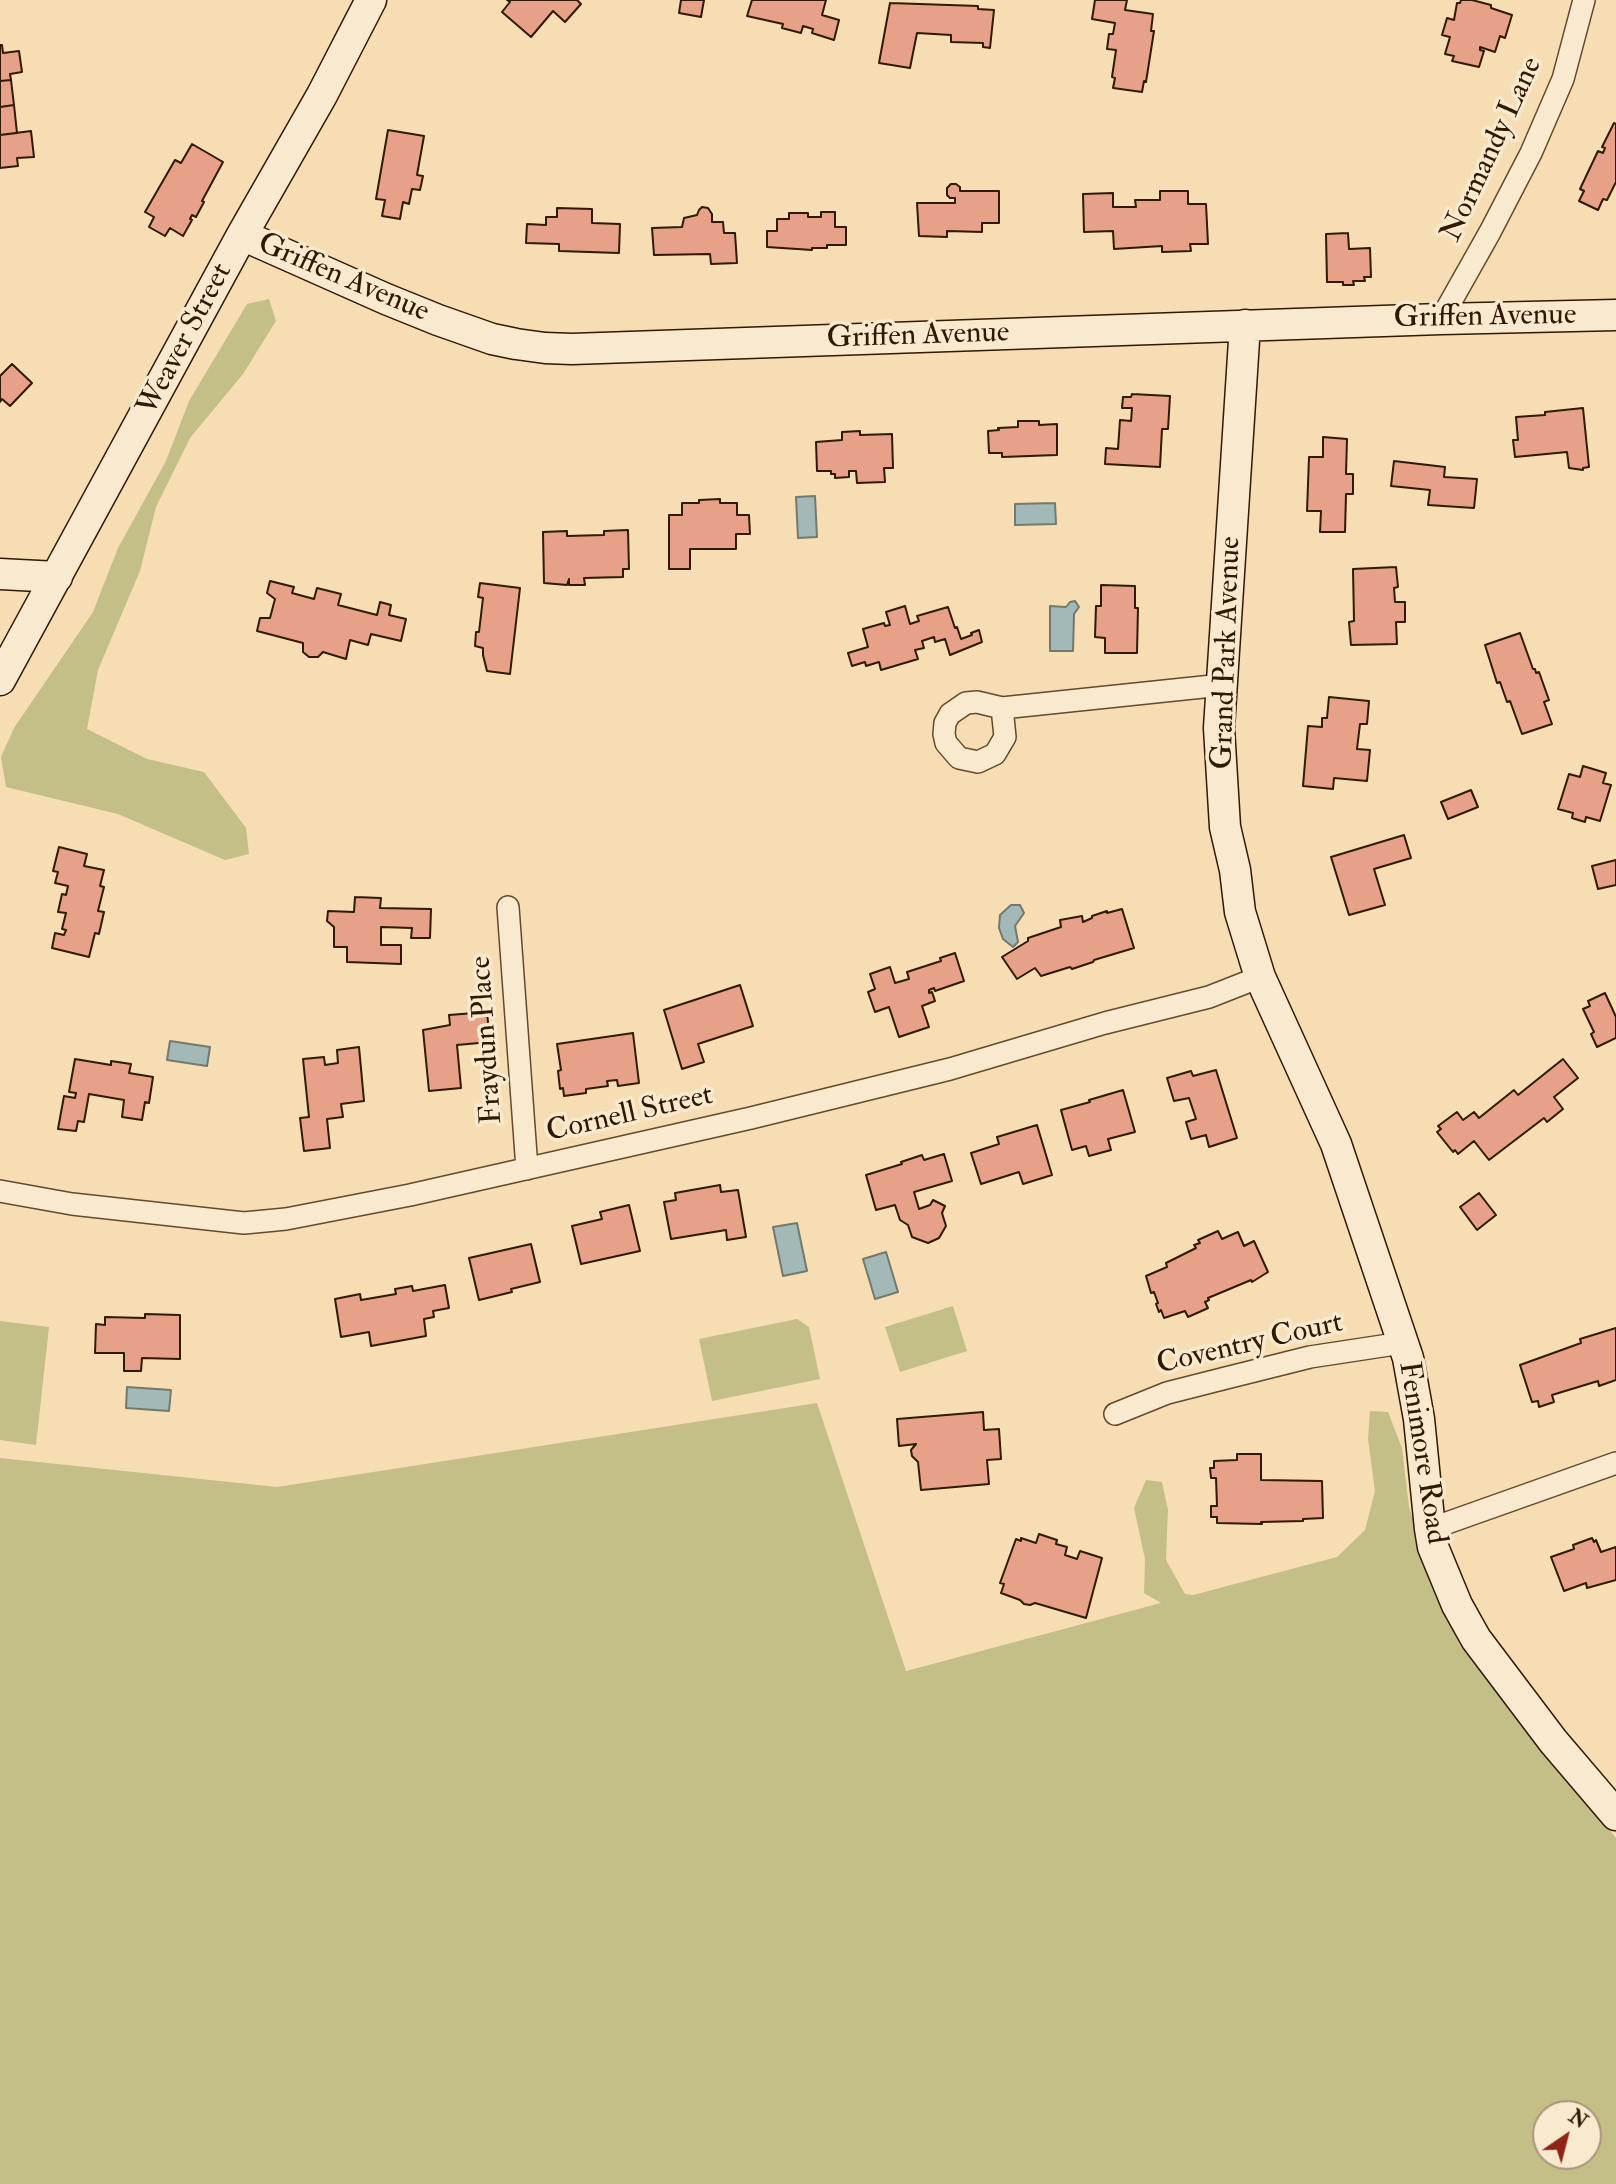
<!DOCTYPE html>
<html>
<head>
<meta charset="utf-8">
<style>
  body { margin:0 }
  #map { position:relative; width:1616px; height:2184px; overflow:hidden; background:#f6ddb3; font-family:"IM FELL Double Pica",serif }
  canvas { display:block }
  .north { position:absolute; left:1532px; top:2100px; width:70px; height:70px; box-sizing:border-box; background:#f9e9ce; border:2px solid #a8967c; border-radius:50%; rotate:35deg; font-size:19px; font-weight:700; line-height:28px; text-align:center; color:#2f1900 }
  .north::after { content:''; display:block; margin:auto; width:24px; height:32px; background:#8f2418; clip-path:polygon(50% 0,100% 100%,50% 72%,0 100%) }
</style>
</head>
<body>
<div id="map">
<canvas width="1616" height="2184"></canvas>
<div class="north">N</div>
</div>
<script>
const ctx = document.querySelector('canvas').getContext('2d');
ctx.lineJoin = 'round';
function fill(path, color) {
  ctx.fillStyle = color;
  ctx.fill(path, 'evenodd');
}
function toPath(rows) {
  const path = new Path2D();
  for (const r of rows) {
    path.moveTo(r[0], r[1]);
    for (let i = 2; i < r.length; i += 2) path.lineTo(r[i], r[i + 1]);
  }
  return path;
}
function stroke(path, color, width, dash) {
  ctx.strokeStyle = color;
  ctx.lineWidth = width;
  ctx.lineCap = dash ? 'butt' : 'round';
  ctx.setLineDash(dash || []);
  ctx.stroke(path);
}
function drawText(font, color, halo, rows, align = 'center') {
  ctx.font = font + ' "IM FELL Double Pica",serif';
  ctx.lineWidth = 7;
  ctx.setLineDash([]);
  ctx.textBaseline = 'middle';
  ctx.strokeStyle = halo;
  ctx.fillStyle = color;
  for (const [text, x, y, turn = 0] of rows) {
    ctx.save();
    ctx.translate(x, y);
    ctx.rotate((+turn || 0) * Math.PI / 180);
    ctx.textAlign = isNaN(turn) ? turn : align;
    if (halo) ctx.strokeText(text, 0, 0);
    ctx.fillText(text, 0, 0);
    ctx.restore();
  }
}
const green = toPath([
  [269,299,276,321,243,374,190,438,156,507,140,571,98,670,87,729,147,759,204,772,246,828,249,854,225,860,118,814,6,787,1,757,14,728,93,612,118,548,166,461,189,401,247,304],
  [953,1306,967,1351,900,1372,885,1327],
  [797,1319,809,1327,820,1379,712,1401,699,1339],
  [0,1321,49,1327,36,1445,0,1440],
  [817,1403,906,1671,1161,1603,1144,1593,1145,1559,1134,1508,1146,1480,1162,1482,1168,1510,1166,1560,1185,1594,1193,1595,1337,1557,1365,1530,1375,1491,1368,1439,1370,1411,1388,1412,1402,1448,1409,1507,1418,1535,1423,1535,1459,1644,1616,1838,1616,2184,0,2184,0,1458,277,1487],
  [1546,2114,1588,2114,1588,2156,1546,2156]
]);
const water = toPath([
  [815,496,817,537,798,538,796,497,815,496],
  [1055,503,1056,524,1015,525,1015,504,1055,503],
  [1075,601,1079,607,1074,614,1073,651,1050,651,1050,606,1066,607,1070,602,1075,601],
  [1011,905,1020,905,1024,913,1015,926,1018,942,1013,947,1003,939,999,928,1000,915,1011,905],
  [170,1041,210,1047,207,1066,167,1060,170,1041],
  [797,1223,807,1271,783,1276,773,1227,797,1223],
  [886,1252,898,1292,875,1299,863,1259,886,1252],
  [127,1387,171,1390,169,1411,126,1408,127,1387]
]);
const building = toPath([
  [507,0,577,0,581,4,565,22,553,11,531,37,502,12,510,2,507,0],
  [681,0,704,0,701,17,679,13,681,0],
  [752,0,826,0,822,15,839,20,834,40,812,33,813,29,803,26,801,33,782,28,783,24,747,16,752,0],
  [1095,0,1127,0,1125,10,1153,14,1151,31,1154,31,1146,82,1144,81,1142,92,1113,88,1115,78,1112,77,1116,50,1107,49,1109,34,1113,34,1115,23,1092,19,1095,0],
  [1461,0,1472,0,1491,5,1491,8,1512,15,1505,38,1500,36,1495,52,1480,47,1480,50,1484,51,1479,67,1452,61,1454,56,1445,54,1450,37,1442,35,1447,18,1454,20,1457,3,1460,3,1461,0],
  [890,3,978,6,978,9,994,10,990,48,983,47,983,43,951,42,951,35,917,33,910,68,879,63,890,3],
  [0,45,2,45,3,53,19,51,22,72,10,74,11,80,0,81,0,45],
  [11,80,14,105,0,107,0,81,11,80],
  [14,105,17,133,0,135,0,107,14,105],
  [1614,123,1616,124,1616,182,1607,200,1603,199,1598,210,1579,201,1584,191,1580,189,1598,151,1603,153,1605,148,1602,147,1614,123],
  [388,130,424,136,417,175,423,176,420,190,412,189,409,204,403,202,400,219,382,216,385,200,376,199,388,130],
  [31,131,34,157,17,158,18,166,0,168,0,135,31,131],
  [192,144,223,162,202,201,204,202,196,217,192,215,190,219,192,220,183,236,170,228,165,236,149,227,154,217,145,212,175,160,181,163,192,144],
  [951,184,956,184,960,187,960,191,999,191,999,223,982,223,982,232,947,231,947,237,919,236,917,203,955,203,955,198,950,198,947,195,947,188,951,184],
  [1160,191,1188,191,1188,204,1206,204,1208,244,1190,244,1191,251,1162,252,1162,246,1114,249,1113,231,1084,232,1083,194,1113,193,1113,207,1136,207,1135,200,1160,200,1160,191],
  [702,207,708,208,712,214,712,222,723,222,724,233,735,233,737,263,711,264,710,254,654,255,652,228,682,227,684,218,697,215,699,210,702,207],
  [557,208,592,209,592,223,620,224,619,253,559,251,559,244,526,243,527,224,546,225,546,217,557,217,557,208],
  [821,212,835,212,835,227,846,227,846,245,827,245,827,248,812,248,812,250,767,247,767,231,777,231,777,219,789,219,789,213,808,213,808,217,821,217,821,212],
  [1348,233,1349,249,1370,248,1371,277,1364,277,1365,281,1353,281,1354,285,1343,285,1343,282,1327,282,1326,234,1348,233],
  [12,364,32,383,10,406,2,399,0,402,0,376,12,364],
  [1132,394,1170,396,1168,429,1162,429,1160,467,1105,464,1106,448,1118,449,1120,420,1131,421,1132,408,1122,408,1123,397,1131,397,1132,394],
  [1583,408,1589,467,1583,468,1583,470,1569,468,1567,452,1515,457,1513,440,1518,440,1516,417,1545,415,1545,412,1583,408],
  [1018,421,1039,421,1039,425,1057,424,1057,455,1002,457,1002,453,989,453,988,431,999,430,998,428,1018,427,1018,421],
  [860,431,860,435,892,434,893,468,884,468,885,482,857,483,856,471,849,471,849,477,835,478,835,474,831,474,831,471,817,471,816,442,842,440,842,432,860,431],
  [1323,437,1347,439,1346,474,1353,474,1353,494,1346,494,1345,532,1320,532,1321,511,1307,511,1309,457,1323,457,1323,437],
  [1394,461,1445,467,1444,477,1477,479,1474,508,1428,505,1430,490,1391,486,1394,461],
  [720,499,720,503,737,503,737,515,749,515,750,534,736,534,736,549,690,549,690,569,669,569,669,515,682,515,682,503,699,503,699,500,720,499],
  [628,530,629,569,623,569,623,577,584,578,585,585,569,585,569,579,567,585,544,583,543,532,567,531,567,536,604,535,604,531,628,530],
  [1396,567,1398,587,1394,588,1395,602,1405,602,1405,622,1396,622,1397,644,1351,645,1349,622,1354,621,1353,569,1396,567],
  [270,581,294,587,292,593,314,599,317,588,341,594,338,605,377,615,380,602,391,605,389,615,406,619,401,641,371,634,368,645,350,640,346,659,323,652,318,657,309,657,303,652,303,643,257,631,260,618,270,618,275,599,267,593,270,581],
  [480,583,520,588,510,674,487,671,483,655,483,648,475,646,476,632,479,632,483,598,478,597,480,583],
  [1101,585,1135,586,1135,608,1138,608,1137,653,1105,653,1105,638,1095,637,1096,606,1101,606,1101,585],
  [905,606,910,624,919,621,917,616,948,607,955,628,957,627,961,639,972,635,971,633,979,630,982,642,950,655,945,639,935,642,934,637,922,641,924,648,915,650,918,659,881,670,879,662,866,666,865,662,852,666,848,653,868,647,863,629,884,623,885,626,890,625,886,612,905,606],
  [1520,633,1533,669,1535,669,1536,673,1539,672,1549,700,1544,702,1552,724,1522,734,1510,701,1507,702,1500,682,1497,683,1485,645,1520,633],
  [1329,697,1369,701,1367,724,1360,724,1357,749,1370,750,1367,781,1334,778,1333,789,1303,786,1308,726,1322,727,1322,718,1327,718,1329,697],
  [1583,766,1606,773,1603,783,1611,785,1600,821,1586,817,1585,822,1572,818,1573,813,1558,809,1569,774,1580,777,1583,766],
  [1471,790,1478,807,1448,819,1441,802,1471,790],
  [1404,835,1411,858,1374,869,1385,905,1349,915,1331,857,1404,835],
  [59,847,87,854,84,866,104,870,100,886,104,887,98,911,104,912,99,934,95,933,89,957,52,948,55,933,64,935,66,930,62,929,66,913,58,912,62,894,66,895,68,886,55,883,58,872,53,871,59,847],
  [1616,860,1616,885,1598,889,1592,866,1616,860],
  [355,897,381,898,380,908,431,909,430,938,411,938,412,928,381,927,381,945,401,945,401,964,347,962,347,947,334,947,334,927,327,921,328,911,354,912,355,897],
  [1122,909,1134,948,1094,960,1093,962,1072,969,1070,967,1041,976,1035,968,1017,979,1002,957,1028,941,1028,938,1061,927,1060,920,1082,916,1083,922,1092,918,1092,916,1107,911,1107,913,1122,909],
  [955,953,964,981,935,991,934,988,929,990,929,993,932,992,935,1001,922,1006,929,1027,899,1037,889,1007,875,1012,868,992,875,989,870,974,890,967,895,983,909,979,907,972,941,961,940,958,955,953],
  [740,985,753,1026,698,1044,704,1062,682,1069,664,1010,740,985],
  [1605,993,1616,1017,1616,1038,1597,1047,1591,1034,1594,1032,1583,1009,1590,1006,1588,1001,1605,993],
  [487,1012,490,1042,457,1045,461,1088,429,1091,423,1030,450,1025,449,1015,487,1012],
  [633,1033,639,1083,618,1086,617,1080,607,1081,608,1086,586,1089,586,1093,564,1096,563,1088,560,1089,558,1071,561,1070,557,1044,633,1033],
  [359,1047,364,1101,341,1104,343,1117,327,1119,330,1148,304,1151,300,1118,309,1117,303,1059,324,1057,325,1065,338,1063,337,1050,359,1047],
  [75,1059,111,1065,111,1061,131,1064,129,1073,153,1077,149,1103,145,1102,142,1120,122,1117,124,1100,89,1094,84,1122,78,1121,76,1131,58,1129,64,1096,75,1098,76,1093,69,1092,75,1059],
  [1563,1059,1578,1078,1554,1097,1563,1109,1547,1122,1544,1118,1489,1160,1474,1141,1458,1154,1455,1150,1453,1152,1437,1132,1441,1129,1438,1126,1457,1112,1463,1120,1474,1112,1479,1118,1514,1090,1518,1095,1563,1059],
  [1216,1070,1237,1138,1209,1147,1206,1135,1191,1139,1186,1122,1196,1119,1189,1098,1174,1101,1167,1078,1191,1071,1193,1076,1216,1070],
  [1123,1090,1135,1132,1108,1139,1111,1150,1089,1156,1086,1146,1072,1150,1061,1110,1090,1102,1089,1100,1123,1090],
  [1037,1125,1052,1175,1023,1184,1019,1172,981,1184,971,1153,999,1144,997,1137,1037,1125],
  [944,1154,952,1181,914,1192,919,1209,930,1205,933,1200,945,1206,942,1213,946,1226,939,1238,928,1243,912,1237,908,1225,900,1220,895,1205,876,1210,866,1175,902,1164,901,1162,922,1155,924,1160,944,1154],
  [720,1185,721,1192,738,1190,746,1237,727,1240,726,1230,671,1239,664,1202,676,1200,675,1193,720,1185],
  [1479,1193,1496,1215,1477,1230,1460,1207,1479,1193],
  [629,1205,640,1251,581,1264,572,1226,602,1219,600,1212,629,1205],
  [1218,1231,1222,1239,1238,1232,1244,1246,1254,1241,1268,1272,1252,1282,1251,1280,1208,1298,1209,1300,1205,1302,1208,1308,1206,1309,1188,1317,1185,1311,1164,1318,1161,1310,1159,1312,1156,1304,1158,1303,1154,1292,1151,1293,1146,1276,1167,1267,1166,1263,1196,1248,1194,1245,1200,1243,1198,1240,1218,1231],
  [531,1244,540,1282,511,1289,512,1292,479,1300,469,1258,531,1244],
  [445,1285,449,1308,433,1311,434,1317,424,1319,426,1336,371,1346,369,1332,341,1337,335,1299,360,1294,361,1300,396,1294,395,1289,412,1286,413,1291,445,1285],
  [145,1314,180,1315,180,1359,142,1358,141,1371,124,1371,124,1353,95,1353,96,1324,105,1325,105,1317,145,1318,145,1314],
  [1616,1328,1616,1380,1599,1386,1598,1381,1552,1395,1554,1402,1539,1407,1538,1401,1532,1402,1520,1365,1581,1343,1580,1339,1616,1328],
  [983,1412,984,1430,999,1429,1001,1459,987,1460,989,1484,921,1490,918,1462,912,1456,911,1450,916,1444,899,1446,897,1419,983,1412],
  [1237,1454,1261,1454,1261,1480,1322,1481,1323,1518,1303,1519,1303,1521,1261,1522,1262,1524,1217,1523,1217,1517,1211,1517,1211,1506,1217,1506,1216,1478,1211,1478,1210,1468,1214,1468,1214,1461,1237,1460,1237,1454],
  [1039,1534,1057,1540,1056,1544,1067,1547,1065,1555,1077,1559,1080,1551,1102,1558,1086,1618,1035,1603,1030,1605,1024,1604,1020,1600,1001,1593,1004,1584,1000,1583,1016,1539,1021,1541,1021,1538,1036,1543,1039,1534],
  [1592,1538,1594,1542,1596,1540,1601,1552,1616,1547,1616,1580,1587,1588,1586,1583,1564,1591,1551,1557,1574,1549,1573,1545,1592,1538]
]);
const street = toPath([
  [1441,319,1490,232,1531,153,1563,79,1584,0],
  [977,702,1002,708,1004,727,1005,737,995,754,978,762,959,758,946,743,944,734,945,723,950,714,966,703,977,702],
  [1002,708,1222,685],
  [508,907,527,1169],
  [0,1191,72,1204,244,1223,286,1219,410,1195,751,1118,950,1069,1105,1023,1209,997,1260,977],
  [1115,1414,1167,1393,1226,1378,1310,1357,1402,1343],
  [1430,1529,1616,1463]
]);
const secondary = toPath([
  [242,235,386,299,438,320,492,339,516,344,545,348,572,349,1441,319,1616,315],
  [1245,325,1219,728,1225,827,1235,870,1240,912,1260,977,1336,1144,1408,1358,1419,1419,1430,1529,1433,1547,1457,1605,1476,1639,1553,1741,1616,1815],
  [0,574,57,577],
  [0,680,242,235,322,95,371,0]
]);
const streetNames = [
  ["Normandy Lane",1493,150,-65],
  ["Griffen Avenue",343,279,23],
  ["Griffen Avenue",1485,318,-1],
  ["Griffen Avenue",918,337,-2],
  ["Weaver Street",186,340,-62],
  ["Grand Park Avenue",1228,653,-88],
  ["Fraydun Place",488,1040,-94],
  ["Cornell Street",630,1115,-13],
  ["Coventry Court",1250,1345,-13],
  ["Fenimore Road",1421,1453,81]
];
fill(green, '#c4bf87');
fill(water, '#a2b9b8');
stroke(water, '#74796e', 2);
fill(building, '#e6a188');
stroke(building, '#2f1900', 2);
stroke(street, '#614a2d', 24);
stroke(secondary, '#2f1900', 33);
stroke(street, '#f9e9ce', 21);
stroke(secondary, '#f9e9ce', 30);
drawText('30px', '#2f1900', '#f9e9ce', streetNames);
</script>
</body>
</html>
